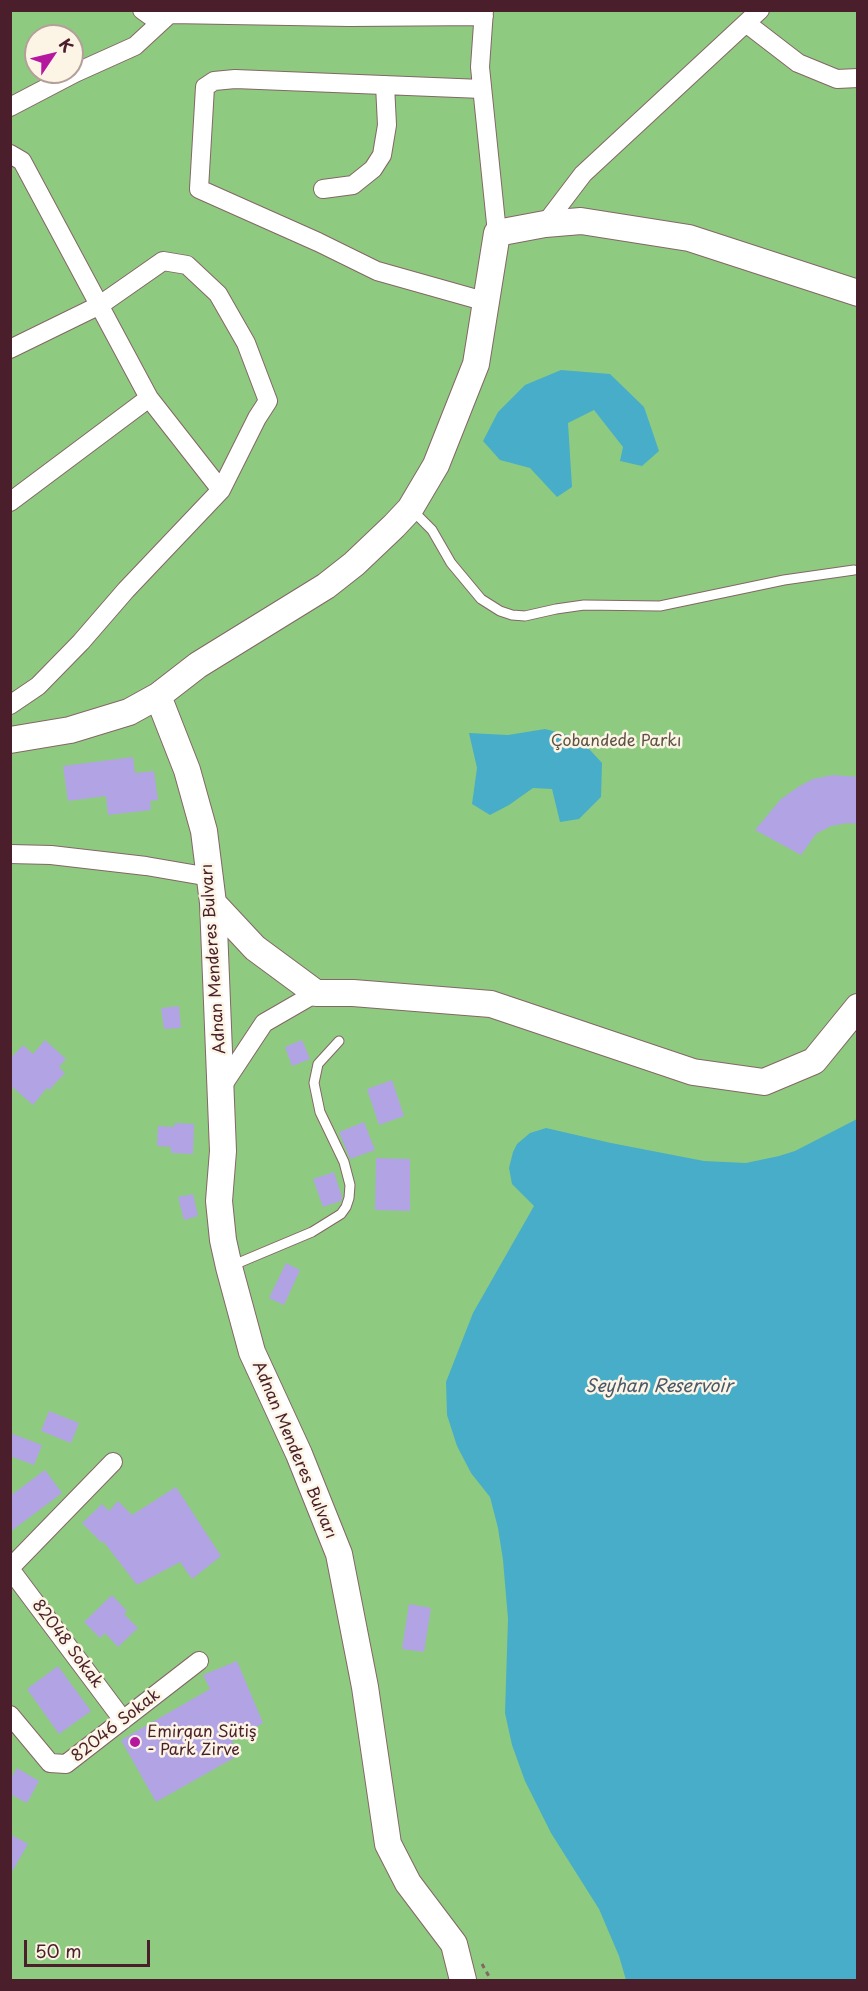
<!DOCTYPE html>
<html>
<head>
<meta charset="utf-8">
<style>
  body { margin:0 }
  #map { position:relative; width:868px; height:1991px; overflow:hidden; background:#f1ebd1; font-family:"Playpen Sans",sans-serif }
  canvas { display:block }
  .frame { position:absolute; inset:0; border:12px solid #4a1f2b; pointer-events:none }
  .north { position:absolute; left:24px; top:24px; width:60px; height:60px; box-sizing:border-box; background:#fcf5e5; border:2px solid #b59f9b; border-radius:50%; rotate:55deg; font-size:16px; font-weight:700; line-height:24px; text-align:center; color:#4a1f2b }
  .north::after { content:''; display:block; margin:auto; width:21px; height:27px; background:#b5179e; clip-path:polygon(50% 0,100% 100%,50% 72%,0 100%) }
  .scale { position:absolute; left:24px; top:1940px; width:126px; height:27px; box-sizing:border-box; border:3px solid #4a1f2b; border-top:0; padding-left:8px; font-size:18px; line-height:21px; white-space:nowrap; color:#4a1f2b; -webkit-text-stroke:4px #fcf5e5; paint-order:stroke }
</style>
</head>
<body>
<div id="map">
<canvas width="868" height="1991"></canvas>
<div class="frame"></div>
<div class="north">K</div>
<div class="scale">50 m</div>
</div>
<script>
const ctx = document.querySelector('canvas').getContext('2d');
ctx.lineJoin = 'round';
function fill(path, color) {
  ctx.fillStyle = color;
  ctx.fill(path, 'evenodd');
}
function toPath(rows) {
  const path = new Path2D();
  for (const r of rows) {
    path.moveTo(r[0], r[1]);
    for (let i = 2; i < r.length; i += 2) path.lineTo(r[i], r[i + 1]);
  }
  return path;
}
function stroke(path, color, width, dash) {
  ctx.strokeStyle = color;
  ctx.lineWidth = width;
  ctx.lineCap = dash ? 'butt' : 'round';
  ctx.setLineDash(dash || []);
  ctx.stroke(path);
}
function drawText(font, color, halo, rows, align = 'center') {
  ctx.font = font + ' "Playpen Sans",sans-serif';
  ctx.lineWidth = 5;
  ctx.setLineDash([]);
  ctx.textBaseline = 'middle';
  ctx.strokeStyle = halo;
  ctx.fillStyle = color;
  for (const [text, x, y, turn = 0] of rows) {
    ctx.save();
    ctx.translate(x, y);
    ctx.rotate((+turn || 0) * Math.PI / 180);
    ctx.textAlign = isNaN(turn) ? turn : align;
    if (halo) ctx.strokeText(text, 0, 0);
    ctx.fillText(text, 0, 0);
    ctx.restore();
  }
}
const green = toPath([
  [11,11,857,11,857,1980,11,1980],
  [36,36,72,36,72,72,36,72]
]);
const water = toPath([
  [561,370,610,374,644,407,659,451,642,466,620,461,623,447,594,410,568,423,572,487,557,497,530,468,500,460,483,441,498,412,525,385],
  [545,729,579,738,602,763,601,797,579,819,560,822,552,789,533,788,509,805,490,815,472,804,477,768,469,733,508,735],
  [857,1119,857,1980,626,1980,619,1956,599,1909,551,1833,525,1781,512,1745,505,1713,508,1619,503,1560,498,1528,490,1497,471,1473,457,1446,447,1415,446,1382,473,1313,534,1206,512,1184,509,1168,513,1152,517,1144,530,1133,546,1128,611,1143,704,1161,746,1163,779,1156,795,1151]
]);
const building = toPath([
  [133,757,135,773,154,771,158,800,150,801,151,810,108,815,106,796,68,801,63,766],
  [833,775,858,777,858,824,848,823,831,826,816,834,801,855,755,830,781,799,798,787,813,779],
  [179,1006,181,1028,164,1029,161,1008],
  [45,1040,66,1059,59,1067,65,1073,49,1090,47,1088,33,1105,10,1085,10,1059,23,1045,33,1054],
  [302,1040,310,1059,292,1066,285,1047],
  [392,1080,404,1116,379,1125,367,1089],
  [364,1122,375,1150,350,1159,339,1132],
  [175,1123,194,1124,193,1154,171,1153,171,1147,157,1146,158,1126,174,1127],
  [376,1158,410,1159,410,1211,375,1210],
  [334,1172,342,1197,341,1201,323,1207,313,1179],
  [193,1194,198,1216,184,1220,178,1197],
  [286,1263,300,1270,284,1305,269,1298],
  [49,1411,79,1423,71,1443,41,1431],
  [10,1433,42,1445,34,1465,10,1456],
  [45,1470,62,1493,10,1532,10,1496],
  [176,1487,221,1556,192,1579,180,1562,137,1585,103,1541,102,1543,82,1523,102,1504,109,1511,118,1501,132,1515],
  [112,1595,127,1611,124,1614,138,1628,118,1647,105,1633,100,1638,84,1622],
  [409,1604,431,1608,424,1652,402,1649],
  [237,1661,263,1723,232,1741,239,1755,156,1802,121,1740,210,1689,203,1675],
  [58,1666,91,1711,59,1734,27,1689],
  [17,1768,39,1781,27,1803,10,1794,10,1780],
  [10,1834,28,1844,10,1875]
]);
const path = toPath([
  [482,1964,491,1980]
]);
const lane = toPath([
  [412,510,432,530,451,563,481,599,500,611,512,615,525,616,556,609,584,605,660,606,784,580,854,570],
  [231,1266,312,1232,341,1214,346,1207,349,1198,350,1185,344,1162,320,1112,314,1083,318,1064,339,1041]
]);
const street = toPath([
  [142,10,160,23],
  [484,10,480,67,497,233],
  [170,14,349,17,484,16],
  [746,23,798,63,837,79,858,78],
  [482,89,235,79,214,81,205,87,199,189,318,242,377,271,487,302],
  [10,107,75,73,135,46,174,10],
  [10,154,22,161,149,398,221,490],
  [323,189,353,185,373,169,382,155,387,125,385,85],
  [545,224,583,174,760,10],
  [10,349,100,305,163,261,187,265,218,294,246,343,268,401,257,418,221,490,126,590,81,642,38,686,10,705],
  [10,502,149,398],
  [10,854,51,855,146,866,210,877],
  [221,1088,264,1023,316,993],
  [10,1568,113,1462],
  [10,1569,123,1720],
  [10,1715,50,1763,66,1764,199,1661]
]);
const secondary = toPath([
  [158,696,187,770,204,831,213,903,223,1151,219,1201,223,1240,229,1267,252,1352,299,1454,339,1554,365,1687,388,1844,408,1883,454,1944,463,1980],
  [10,740,70,730,129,712,158,696,198,665,326,586,354,564,394,526,410,509,436,465,476,364,497,233,545,224,581,221,689,238,858,293],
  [213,903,255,948,316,993,353,993,491,1004,693,1072,764,1082,814,1061,858,1007]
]);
const markers = [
  [135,1742,6,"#b5179e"]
];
const parkNames = [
  ["Çobandede Parkı",616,742]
];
const streetNames = [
  ["Adnan Menderes Bulvarı",214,959,-94],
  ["Adnan Menderes Bulvarı",294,1450,67],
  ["82048 Sokak",67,1644,53],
  ["82046 Sokak",116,1726,-38]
];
const poiNames = [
  ["Emirgan Sütiş",147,1733],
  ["- Park Zirve",147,1751]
];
const waterNames = [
  ["Seyhan Reservoir",659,1387]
];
fill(green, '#8ecb81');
fill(water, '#48adc8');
fill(building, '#b2a3e4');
stroke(lane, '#846665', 11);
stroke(street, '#846665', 20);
stroke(secondary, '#846665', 28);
stroke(path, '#846665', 3, [4.5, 4.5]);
stroke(lane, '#fff', 9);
stroke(street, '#fff', 18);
stroke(secondary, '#fff', 26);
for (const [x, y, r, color] of markers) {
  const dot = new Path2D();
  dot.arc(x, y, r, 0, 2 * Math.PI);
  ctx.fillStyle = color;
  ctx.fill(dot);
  stroke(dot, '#fcf5e5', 2);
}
drawText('16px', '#5e5345', '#fcf5e5', parkNames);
drawText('16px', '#4a1f2b', '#fcf5e5', streetNames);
drawText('16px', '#4a1f2b', '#fcf5e5', poiNames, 'left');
drawText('italic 18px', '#49586a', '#fcf5e5', waterNames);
</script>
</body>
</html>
